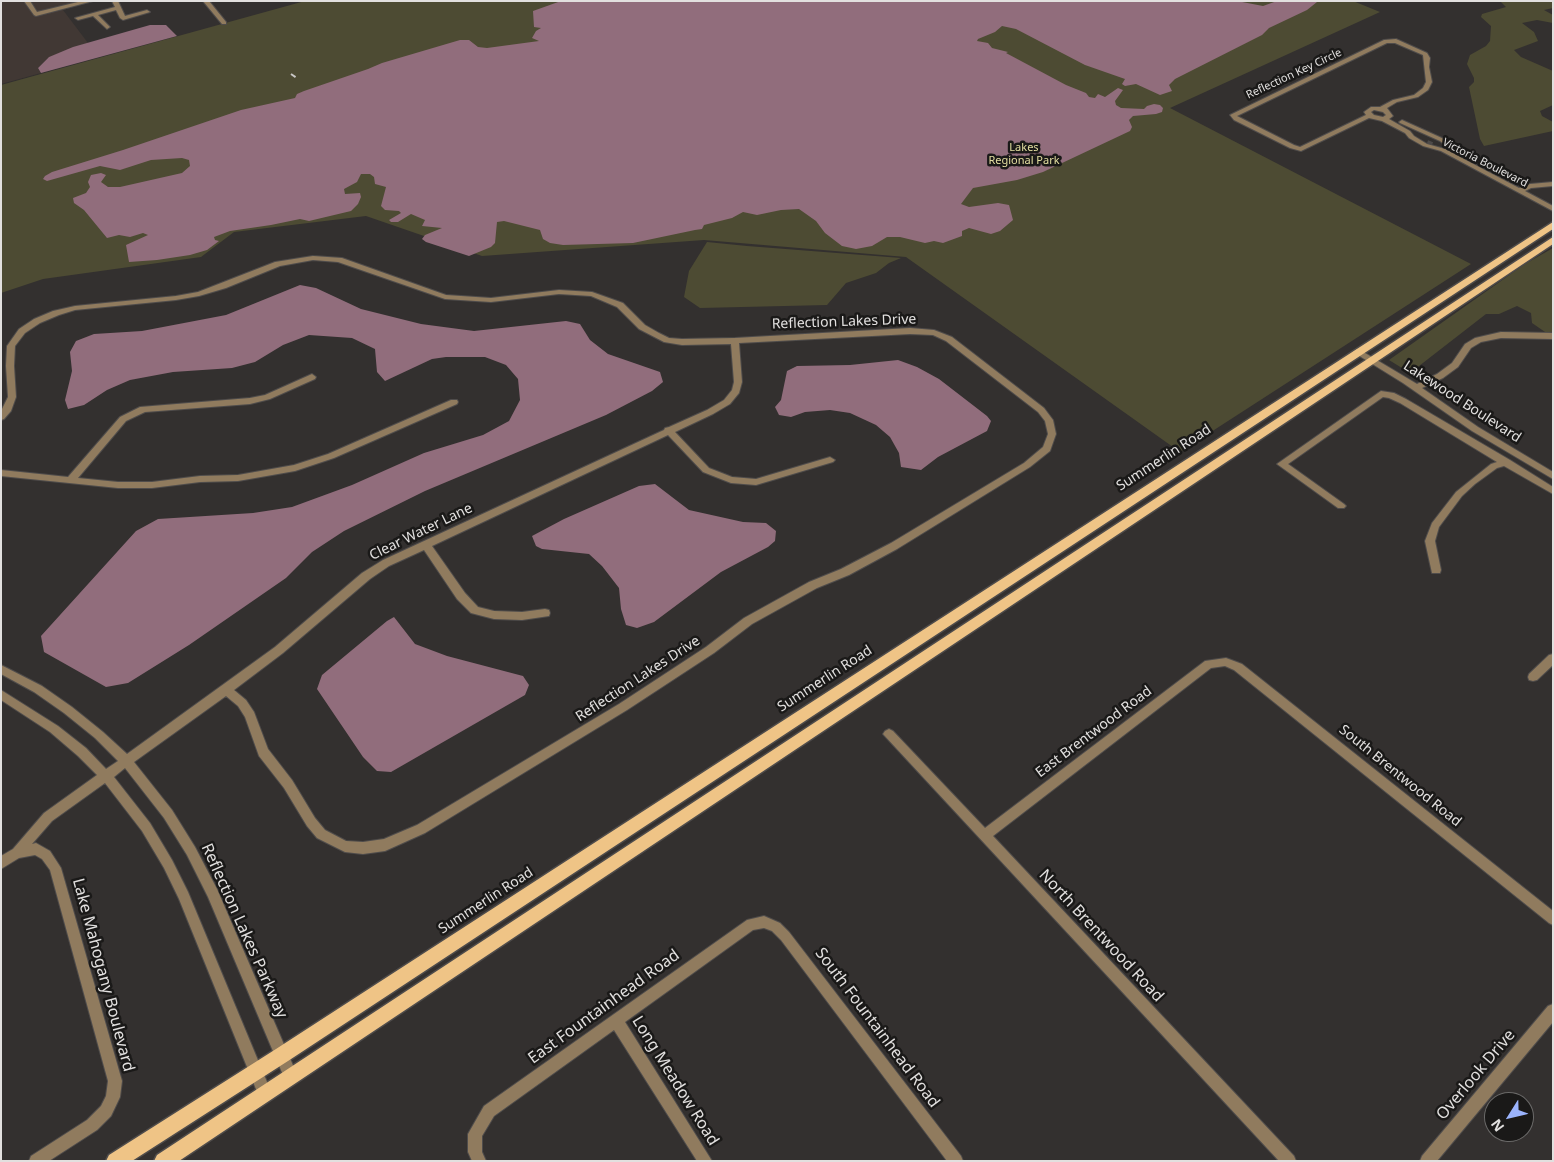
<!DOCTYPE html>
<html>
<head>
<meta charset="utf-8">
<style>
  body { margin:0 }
  #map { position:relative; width:1554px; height:1162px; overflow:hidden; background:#33302f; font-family:"Noto Sans",sans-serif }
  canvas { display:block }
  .frame { position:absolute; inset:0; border:2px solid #e2e0df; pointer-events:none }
  .north { position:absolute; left:1484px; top:1092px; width:50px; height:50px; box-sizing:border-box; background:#1a1918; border:1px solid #6a6968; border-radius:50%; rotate:234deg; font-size:14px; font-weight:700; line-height:20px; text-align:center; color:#e2e0df }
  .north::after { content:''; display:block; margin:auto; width:18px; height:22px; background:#9bb4fd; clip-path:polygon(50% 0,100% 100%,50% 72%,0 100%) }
</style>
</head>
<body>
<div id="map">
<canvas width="1554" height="1162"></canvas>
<div class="frame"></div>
<div class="north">N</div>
</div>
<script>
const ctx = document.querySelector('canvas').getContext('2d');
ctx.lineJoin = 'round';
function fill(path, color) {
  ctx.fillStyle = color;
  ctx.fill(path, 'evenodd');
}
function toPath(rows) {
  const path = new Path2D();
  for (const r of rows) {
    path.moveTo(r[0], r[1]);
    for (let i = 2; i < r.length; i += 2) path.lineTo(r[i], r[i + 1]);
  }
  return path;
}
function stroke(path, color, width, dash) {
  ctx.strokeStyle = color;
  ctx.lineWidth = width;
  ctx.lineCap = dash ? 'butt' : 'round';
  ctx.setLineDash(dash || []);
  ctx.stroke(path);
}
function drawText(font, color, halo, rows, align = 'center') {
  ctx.font = font + ' "Noto Sans",sans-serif';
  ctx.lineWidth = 5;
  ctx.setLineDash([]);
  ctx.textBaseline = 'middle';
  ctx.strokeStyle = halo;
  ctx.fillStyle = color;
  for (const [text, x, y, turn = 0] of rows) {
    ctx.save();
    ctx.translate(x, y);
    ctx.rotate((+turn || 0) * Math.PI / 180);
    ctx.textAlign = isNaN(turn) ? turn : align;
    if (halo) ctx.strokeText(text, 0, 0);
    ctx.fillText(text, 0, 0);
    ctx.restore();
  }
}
const built = toPath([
  [1,1,94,1,63,10,88,43,49,57,38,68,41,73,1,84]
]);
const green = toPath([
  [305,1,1353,1,1380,12,1170,108,1471,264,1180,452,906,257,704,240,482,256,366,216,234,232,201,257,43,279,1,293,1,85],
  [1500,1,1553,1,1553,8,1544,10,1553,15,1553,23,1537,20,1522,23,1534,32,1538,41,1514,50,1521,57,1553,71,1553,105,1540,111,1542,116,1553,122,1553,131,1484,146,1480,139,1469,87,1474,82,1474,78,1467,64,1470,55,1486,46,1490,41,1491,26,1481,17,1482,14,1506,7],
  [707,242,747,246,901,258,889,263,876,273,846,283,827,305,700,308,684,297,689,271],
  [1553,248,1553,334,1548,334,1532,323,1531,313,1517,306,1499,314,1486,314,1410,373,1389,360,1525,264]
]);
const water = toPath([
  [561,1,1237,1,1263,6,1277,1,1317,2,1307,10,1269,28,1262,35,1175,79,1169,85,1172,91,1160,95,1136,84,1125,86,1122,84,1125,79,1085,65,1016,29,1002,26,995,32,978,39,977,41,988,43,992,48,1008,52,1006,53,1066,85,1086,93,1089,97,1095,98,1098,94,1105,97,1118,88,1123,90,1115,101,1116,105,1121,108,1144,109,1147,106,1154,104,1160,105,1163,108,1162,112,1156,114,1133,116,1129,120,1132,127,1130,131,1043,172,1017,180,973,188,961,204,969,207,998,203,1009,205,1013,220,1000,231,991,234,969,228,962,231,962,236,943,243,934,241,925,243,900,237,887,237,872,246,856,249,842,246,825,233,816,221,799,209,781,210,757,215,743,212,732,218,704,225,702,229,695,230,633,243,563,245,550,243,543,239,540,230,504,221,497,222,495,243,491,247,469,256,426,242,422,239,425,235,442,228,422,226,425,220,411,214,398,222,391,222,389,220,401,213,399,211,385,210,381,206,386,187,375,184,374,177,370,174,361,174,357,182,344,189,345,194,360,193,361,197,358,204,351,211,309,221,300,219,271,225,230,231,214,237,215,240,219,241,207,250,190,255,157,260,129,262,126,245,148,235,143,233,130,237,119,235,107,238,84,210,74,203,73,198,86,193,90,187,88,182,91,175,101,173,106,175,101,182,108,187,120,187,182,173,190,166,189,160,182,158,151,160,120,170,100,166,47,181,43,179,45,176,52,172,123,150,241,110,295,98,297,94,304,91,368,69,382,63,460,40,469,40,478,47,487,48,539,41,532,38,536,31,541,28,534,27,533,11],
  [150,25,166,25,177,36,41,73,38,68,49,57,73,47],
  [300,285,316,288,361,309,421,324,474,331,566,321,580,324,590,340,608,354,660,372,663,382,652,391,606,415,425,491,344,531,312,552,286,578,189,645,128,683,106,687,44,652,41,636,136,531,158,519,253,513,292,507,352,485,424,453,483,435,509,421,520,400,518,379,506,365,485,357,446,357,432,359,385,381,377,372,375,349,352,338,309,335,283,345,255,362,232,368,173,372,130,380,107,390,84,405,68,409,65,400,72,371,70,352,76,341,94,334,142,331,226,315],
  [898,360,917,367,939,379,987,416,991,421,987,431,938,457,921,470,901,467,899,453,890,437,876,425,850,413,830,410,805,412,791,417,779,415,775,407,781,400,787,371,797,366,850,365],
  [655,484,689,510,743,522,766,523,776,531,775,541,768,547,721,572,654,622,637,628,626,625,621,609,619,588,602,566,589,554,542,549,536,546,532,536,564,519,639,486],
  [394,617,415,644,447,656,523,676,529,685,525,695,391,772,377,771,363,757,317,689,322,675,387,621]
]);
const minorTunnel = toPath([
  [1427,143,1432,145]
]);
const minor = toPath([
  [24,1,30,1,37,12,82,1,93,1,36,16,34,15,24,1],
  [112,1,118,1,125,16,147,10,150,12,123,20,120,18,116,10,98,15,110,27,107,29,93,16,78,20,75,18,115,7,112,1],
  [203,1,209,1,226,22,226,24,222,24,203,1],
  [1396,39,1427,53,1430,58,1429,67,1432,82,1428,90,1418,97,1397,102,1387,108,1393,116,1389,119,1410,131,1414,136,1427,144,1445,149,1519,188,1530,184,1553,182,1553,186,1531,188,1525,191,1553,206,1553,211,1441,151,1423,146,1409,138,1405,133,1382,121,1369,118,1301,151,1290,148,1234,120,1230,115,1384,40,1396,39],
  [1387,43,1395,43,1423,55,1426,82,1423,88,1414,95,1393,100,1380,107,1371,107,1364,112,1366,115,1300,147,1294,145,1237,116,1387,43],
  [1374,110,1383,112,1386,115,1383,117,1374,115,1371,112,1374,110],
  [1402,120,1444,139,1460,152,1455,153,1440,141,1400,123,1399,122,1402,120],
  [313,256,342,258,446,295,491,298,559,290,592,292,623,303,645,325,659,333,669,338,682,339,735,338,910,328,934,330,952,337,1044,408,1053,420,1056,434,1050,451,1030,467,897,549,849,575,817,588,752,624,714,653,627,710,425,833,385,851,363,854,345,852,317,838,307,826,284,788,259,756,245,717,238,706,226,696,134,762,172,810,195,847,217,889,298,1077,296,1082,291,1084,286,1082,208,897,187,855,164,818,125,768,114,777,150,823,172,860,188,892,272,1094,270,1099,265,1101,260,1099,179,899,164,868,142,831,105,783,52,821,32,844,36,843,50,851,61,868,122,1081,120,1097,111,1116,97,1130,49,1161,29,1161,31,1156,87,1120,101,1106,106,1096,108,1081,50,870,42,859,35,855,19,858,1,869,1,856,13,849,44,813,97,775,78,756,50,732,1,700,1,690,58,726,86,748,106,769,118,761,95,738,64,713,34,692,1,674,1,665,42,686,72,707,103,732,127,754,275,647,362,573,383,560,664,430,665,428,669,427,707,410,724,400,732,390,734,382,731,344,682,345,664,342,639,329,617,307,591,296,559,294,491,302,445,299,338,262,313,260,280,266,226,288,199,296,176,300,75,310,59,315,40,323,25,333,15,346,14,366,16,397,11,411,4,419,1,420,1,411,8,397,6,366,7,346,19,329,34,319,53,311,75,306,176,296,198,292,275,262,313,256],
  [910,334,933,335,946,341,1038,412,1045,421,1048,434,1043,447,1024,463,891,543,841,569,809,582,744,618,706,647,619,704,417,825,384,839,363,842,346,841,325,830,315,818,292,780,268,749,254,712,246,700,234,690,283,653,370,579,389,566,424,550,457,599,471,613,494,619,522,620,549,616,550,613,549,610,545,609,522,612,494,611,478,607,465,593,432,546,668,435,703,472,731,483,756,485,833,462,835,460,830,457,756,479,732,477,709,468,675,432,713,414,730,404,739,393,742,382,739,343,910,334],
  [1501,332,1553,333,1553,339,1501,338,1481,342,1471,348,1458,367,1443,378,1422,388,1478,427,1553,472,1553,479,1472,431,1403,383,1353,352,1357,349,1360,350,1417,384,1437,374,1452,363,1465,344,1475,338,1501,332],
  [312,374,316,377,315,379,270,399,250,404,145,412,126,421,78,478,118,482,152,482,200,476,238,475,294,465,328,454,451,400,457,400,458,402,457,404,334,458,295,471,238,481,200,482,152,488,118,488,1,476,1,470,68,477,120,417,140,407,250,398,265,395,312,374],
  [1381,391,1394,393,1406,399,1510,460,1553,487,1553,494,1504,466,1497,468,1475,484,1462,496,1439,527,1435,541,1441,570,1440,573,1432,573,1425,541,1432,523,1456,492,1491,464,1497,462,1400,403,1389,398,1383,397,1288,464,1344,504,1346,506,1344,508,1338,508,1277,464,1381,391],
  [1553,654,1553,665,1537,680,1533,681,1529,680,1528,677,1529,674,1549,655,1553,654],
  [1226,658,1242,664,1553,911,1553,925,1549,923,1234,670,1225,666,1211,668,993,836,1294,1156,1296,1161,1279,1161,883,734,885,731,889,729,893,731,985,828,1205,661,1226,658],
  [764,916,780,923,789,932,961,1156,963,1161,947,1161,781,940,772,931,764,928,753,930,625,1022,712,1161,697,1161,614,1030,494,1116,482,1136,482,1152,486,1161,472,1161,468,1152,468,1134,484,1106,747,920,764,916],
  [1553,1004,1553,1022,1437,1161,1420,1161,1422,1156,1548,1006,1553,1004]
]);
const major = toPath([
  [1553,222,1553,229,288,1061,132,1161,106,1161,109,1155,276,1049,1553,222],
  [1553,237,1553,244,179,1161,154,1161,157,1155,1553,237]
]);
const rail = toPath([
  [291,74,297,78]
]);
const farStreetnames = [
  ["Reflection Key Circle",1294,74,-25],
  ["Victoria Boulevard",1485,163,27]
];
const farParknames = [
  ["Lakes",1024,148],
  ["Regional Park",1024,161]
];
const streetNames = [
  ["Reflection Lakes Drive",844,322,-2],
  ["Lakewood Boulevard",1462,402,33],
  ["Summerlin Road",1164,458,-33],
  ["Clear Water Lane",421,532,-26],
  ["Reflection Lakes Drive",638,679,-33],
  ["Summerlin Road",825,679,-33],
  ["East Brentwood Road",1094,732,-37],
  ["South Brentwood Road",1400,776,39],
  ["Summerlin Road",486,901,-33]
];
const nearStreetnames = [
  ["Reflection Lakes Parkway",244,931,66],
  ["North Brentwood Road",1101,936,47],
  ["Lake Mahogany Boulevard",103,975,75],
  ["East Fountainhead Road",604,1007,-36],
  ["South Fountainhead Road",877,1028,53],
  ["Overlook Drive",1476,1075,-50],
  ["Long Meadow Road",675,1081,58]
];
fill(built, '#413834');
fill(green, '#4d4b33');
fill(water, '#916d7c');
stroke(minorTunnel, '#4d4a49', 6, [6, 3]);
stroke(minor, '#4f4c4b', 2);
stroke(major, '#4f4c4b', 3);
fill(minor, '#907b5e');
fill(major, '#efc486');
stroke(rail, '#c9c7c6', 2, [5.5, 5.5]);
drawText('11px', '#e2e0df', '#1a1918', farStreetnames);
drawText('11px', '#e4dfa1', '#1a1918', farParknames);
drawText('14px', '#e2e0df', '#1a1918', streetNames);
drawText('16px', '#e2e0df', '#1a1918', nearStreetnames);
</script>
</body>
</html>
